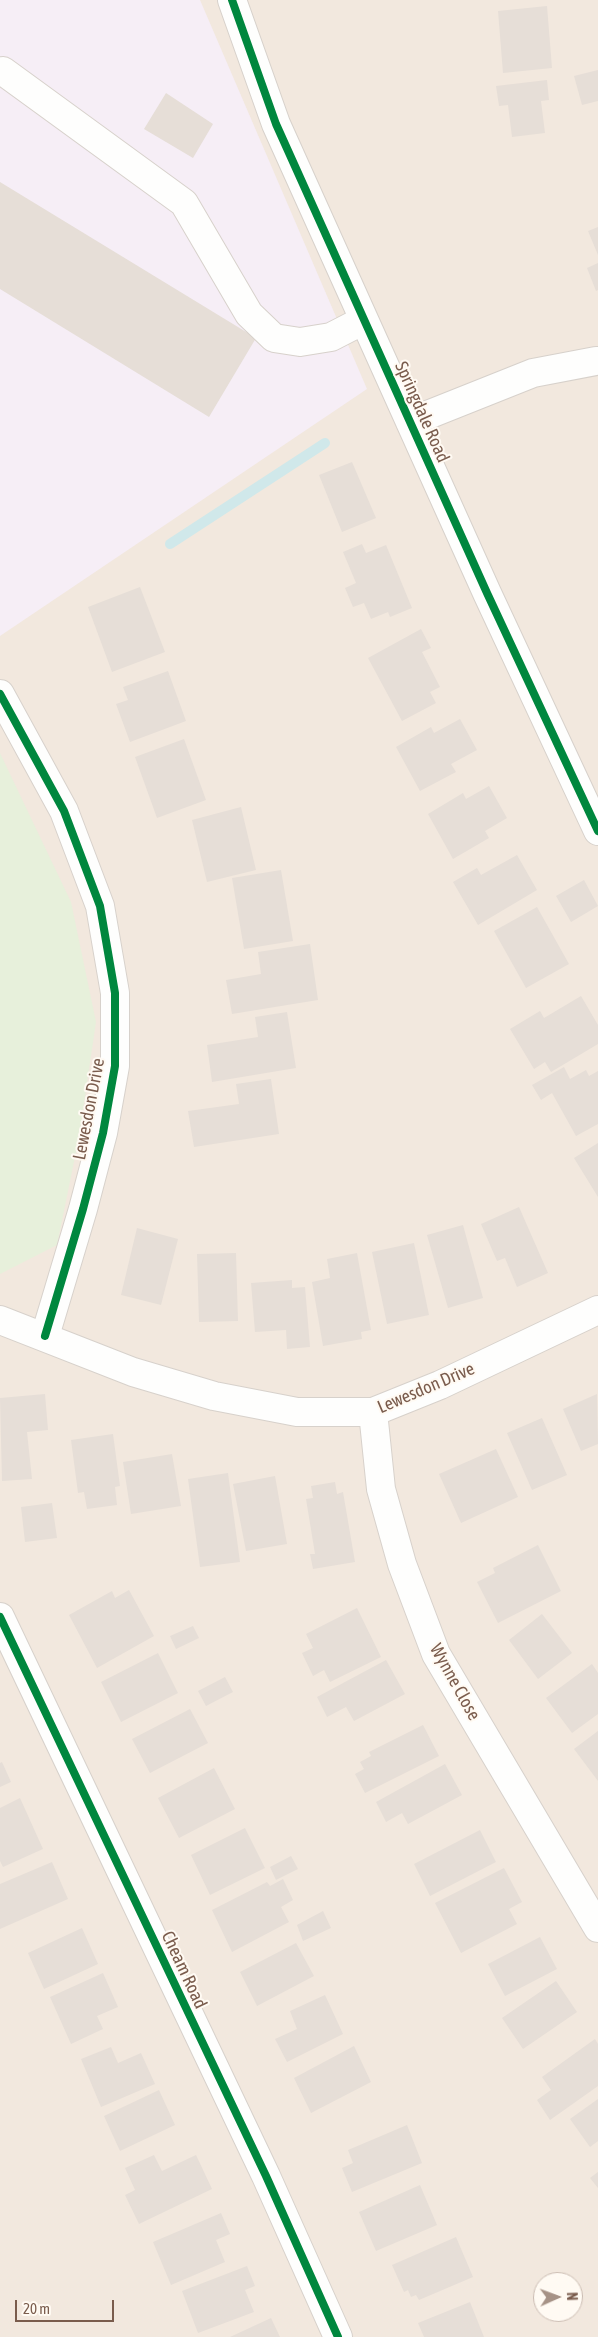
<!DOCTYPE html>
<html>
<head>
<meta charset="utf-8">
<style>
  body { margin:0 }
  #map { position:relative; width:598px; height:2337px; overflow:hidden; background:#f9f5f0; font-family:"Asap Condensed",sans-serif }
  canvas { display:block }
  .north { position:absolute; left:533px; top:2272px; width:50px; height:50px; box-sizing:border-box; background:#fffaf3; border:1px solid #cabbb1; border-radius:50%; rotate:88deg; font-size:14px; font-weight:700; line-height:20px; text-align:center; color:#7a5c4d }
  .north::after { content:''; display:block; margin:auto; width:18px; height:22px; background:#a69286; clip-path:polygon(50% 0,100% 100%,50% 72%,0 100%) }
  .scale { position:absolute; left:15px; top:2300px; width:99px; height:22px; box-sizing:border-box; border:2px solid #7a5c4d; border-top:0; padding-left:6px; font-size:15px; line-height:18px; white-space:nowrap; color:#7a5c4d; -webkit-text-stroke:4px #fffaf3; paint-order:stroke }
</style>
</head>
<body>
<div id="map">
<canvas width="598" height="2337"></canvas>
<div class="north">N</div>
<div class="scale">20 m</div>
</div>
<script>
const ctx = document.querySelector('canvas').getContext('2d');
ctx.lineJoin = 'round';
function fill(path, color) {
  ctx.fillStyle = color;
  ctx.fill(path, 'evenodd');
}
function toPath(rows) {
  const path = new Path2D();
  for (const r of rows) {
    path.moveTo(r[0], r[1]);
    for (let i = 2; i < r.length; i += 2) path.lineTo(r[i], r[i + 1]);
  }
  return path;
}
function stroke(path, color, width, dash) {
  ctx.strokeStyle = color;
  ctx.lineWidth = width;
  ctx.lineCap = dash ? 'butt' : 'round';
  ctx.setLineDash(dash || []);
  ctx.stroke(path);
}
function drawText(font, color, halo, rows, align = 'center') {
  ctx.font = font + ' "Asap Condensed",sans-serif';
  ctx.lineWidth = 4;
  ctx.setLineDash([]);
  ctx.textBaseline = 'middle';
  ctx.strokeStyle = halo;
  ctx.fillStyle = color;
  for (const [text, x, y, turn = 0] of rows) {
    ctx.save();
    ctx.translate(x, y);
    ctx.rotate((+turn || 0) * Math.PI / 180);
    ctx.textAlign = isNaN(turn) ? turn : align;
    if (halo) ctx.strokeText(text, 0, 0);
    ctx.fillText(text, 0, 0);
    ctx.restore();
  }
}
const residential = toPath([
  [0,0,598,0,598,2337,0,2337],
  [543,2282,573,2282,573,2312,543,2312]
]);
const education = toPath([
  [0,0,200,0,367,389,0,636]
]);
const green = toPath([
  [0,753,71,902,96,1022,79,1137,57,1245,0,1274]
]);
const stream = toPath([
  [170,544,325,443]
]);
const building = toPath([
  [547,6,552,68,503,73,498,11],
  [598,70,598,101,582,105,574,76],
  [547,80,549,100,541,101,545,133,512,137,508,105,499,106,496,86],
  [166,93,213,124,193,158,144,129],
  [0,182,256,338,209,417,0,289],
  [598,227,598,255,588,231],
  [598,263,598,290,596,291,587,268],
  [352,462,376,518,342,532,319,475],
  [362,544,366,553,386,545,412,608,390,617,388,612,371,619,364,603,353,607,345,588,356,583,343,552],
  [140,587,165,652,112,672,88,607],
  [421,629,431,648,422,652,440,687,430,692,436,703,402,721,368,658],
  [168,671,186,721,130,742,116,704,128,700,123,687],
  [460,719,477,750,451,764,456,772,420,791,396,747,431,727,434,733],
  [184,739,206,800,157,818,135,757],
  [489,786,507,818,485,831,489,838,453,859,428,814,463,793,466,799],
  [241,807,256,870,207,882,192,820],
  [517,855,537,890,478,925,453,882,477,868,481,875],
  [281,870,293,941,244,949,232,878],
  [584,880,598,906,571,922,556,896],
  [537,907,569,964,526,988,494,931],
  [310,944,318,1000,232,1014,226,980,261,974,258,952],
  [581,996,598,1025,598,1044,551,1072,545,1062,534,1069,510,1029,540,1011,544,1018],
  [287,1012,296,1068,212,1082,207,1045,258,1037,255,1017],
  [564,1067,570,1079,586,1070,589,1076,598,1071,598,1124,576,1136,552,1093,541,1100,532,1085],
  [271,1079,279,1134,194,1147,188,1111,239,1104,236,1084],
  [598,1143,598,1197,574,1158],
  [519,1207,548,1273,517,1287,505,1258,497,1261,481,1224],
  [463,1225,483,1298,448,1308,427,1235],
  [137,1228,178,1239,161,1305,121,1295],
  [414,1243,429,1315,387,1324,372,1252],
  [236,1253,238,1321,199,1322,197,1254],
  [357,1253,371,1330,361,1332,362,1339,323,1346,312,1282,330,1278,327,1259],
  [292,1280,292,1288,305,1287,310,1347,287,1349,286,1330,255,1332,251,1283],
  [45,1394,48,1430,27,1432,32,1479,2,1481,0,1398],
  [597,1394,598,1444,581,1451,563,1409],
  [542,1418,567,1475,532,1490,507,1433],
  [113,1434,120,1486,115,1487,117,1505,87,1509,84,1492,78,1493,71,1440],
  [496,1449,518,1497,461,1523,439,1474],
  [172,1454,181,1506,131,1514,123,1462],
  [228,1473,240,1562,200,1567,188,1479],
  [275,1476,287,1544,246,1551,233,1484],
  [335,1482,337,1494,343,1492,355,1562,313,1569,310,1554,315,1554,306,1499,313,1498,311,1486],
  [52,1503,57,1538,25,1542,21,1507],
  [538,1545,561,1591,498,1623,477,1582,495,1573,493,1568],
  [129,1590,154,1636,97,1668,69,1615,112,1591,115,1598],
  [357,1608,381,1657,330,1682,324,1670,313,1676,302,1653,313,1648,306,1634],
  [542,1614,572,1653,538,1679,509,1640],
  [193,1626,199,1638,176,1649,170,1636],
  [158,1653,178,1693,121,1722,101,1682],
  [386,1660,405,1694,354,1721,346,1707,327,1717,317,1697],
  [592,1664,598,1673,598,1714,572,1733,546,1698],
  [225,1677,233,1692,206,1706,198,1691],
  [190,1709,208,1743,150,1773,132,1739],
  [423,1725,439,1756,365,1793,355,1774,364,1769,360,1762,371,1756,369,1752],
  [598,1731,598,1781,574,1749],
  [2,1762,11,1782,0,1787,0,1763],
  [445,1764,462,1795,408,1824,402,1813,386,1822,376,1802],
  [214,1768,235,1809,179,1838,158,1798],
  [20,1798,43,1849,3,1867,0,1861,0,1808],
  [245,1828,265,1868,210,1895,191,1855],
  [480,1830,496,1862,430,1896,414,1864],
  [291,1856,298,1869,276,1880,270,1867],
  [52,1862,68,1899,0,1929,0,1884],
  [504,1868,522,1902,509,1909,517,1924,461,1953,435,1903],
  [283,1879,293,1900,281,1907,289,1922,232,1952,212,1910,267,1882,270,1886],
  [323,1911,331,1928,303,1941,297,1925],
  [82,1928,98,1964,44,1989,28,1953],
  [540,1937,557,1969,505,1996,488,1964],
  [296,1943,314,1976,257,2006,240,1972],
  [103,1973,118,2007,97,2016,103,2029,71,2044,50,1997],
  [556,1981,577,2012,523,2049,502,2018],
  [325,1995,343,2034,287,2062,275,2039,297,2029,290,2011],
  [595,2039,598,2044,598,2086,550,2120,537,2100,551,2090,542,2077],
  [354,2046,371,2082,311,2113,294,2078],
  [111,2047,118,2063,141,2053,155,2084,101,2107,81,2059],
  [159,2090,175,2125,120,2151,104,2116],
  [598,2099,598,2141,590,2147,570,2119],
  [407,2125,422,2163,352,2192,342,2168,353,2163,348,2150],
  [154,2155,162,2171,196,2155,212,2189,139,2224,125,2195,135,2190,125,2168],
  [598,2172,598,2188,590,2178],
  [420,2185,437,2225,376,2251,359,2212],
  [221,2213,230,2234,216,2240,225,2262,171,2285,153,2242],
  [456,2237,473,2277,419,2300,416,2295,411,2297,408,2290,404,2292,392,2265],
  [247,2266,255,2286,245,2290,254,2312,198,2333,182,2291],
  [470,2302,484,2337,424,2337,418,2323],
  [271,2318,280,2337,230,2337]
]);
const minor = toPath([
  [232,0,276,124,487,593,598,831],
  [3,71,184,203,249,314,274,338,300,342,331,337,364,320],
  [410,422,533,373,596,361],
  [0,694,64,811,100,906,115,993,115,1066,103,1133,83,1209,45,1336],
  [0,1320,133,1372,214,1396,297,1412,373,1412,440,1385,598,1310],
  [373,1412,381,1489,402,1564,436,1654,598,1928],
  [0,1617,266,2176,338,2337]
]);
const cycleway = toPath([
  [232,0,276,124,487,593,598,831],
  [0,694,64,811,100,906,115,993,115,1066,103,1133,83,1209,45,1336],
  [0,1617,266,2176,338,2337]
]);
const streetNames = [
  ["Springdale Road",422,412,66],
  ["Lewesdon Drive",89,1109,-79],
  ["Lewesdon Drive",426,1388,-23],
  ["Wynne Close",455,1682,61],
  ["Cheam Road",184,1970,65]
];
fill(residential, '#f2e8de');
fill(education, '#f6eef6');
fill(green, '#e7f0db');
stroke(stream, '#d0e8ea', 10);
fill(building, '#e6ded7');
stroke(minor, '#d7d1cb', 30);
stroke(minor, '#fefefd', 28);
stroke(cycleway, '#00873e', 8);
drawText('18px', '#7a5c4d', '#fffaf3', streetNames);
</script>
</body>
</html>
